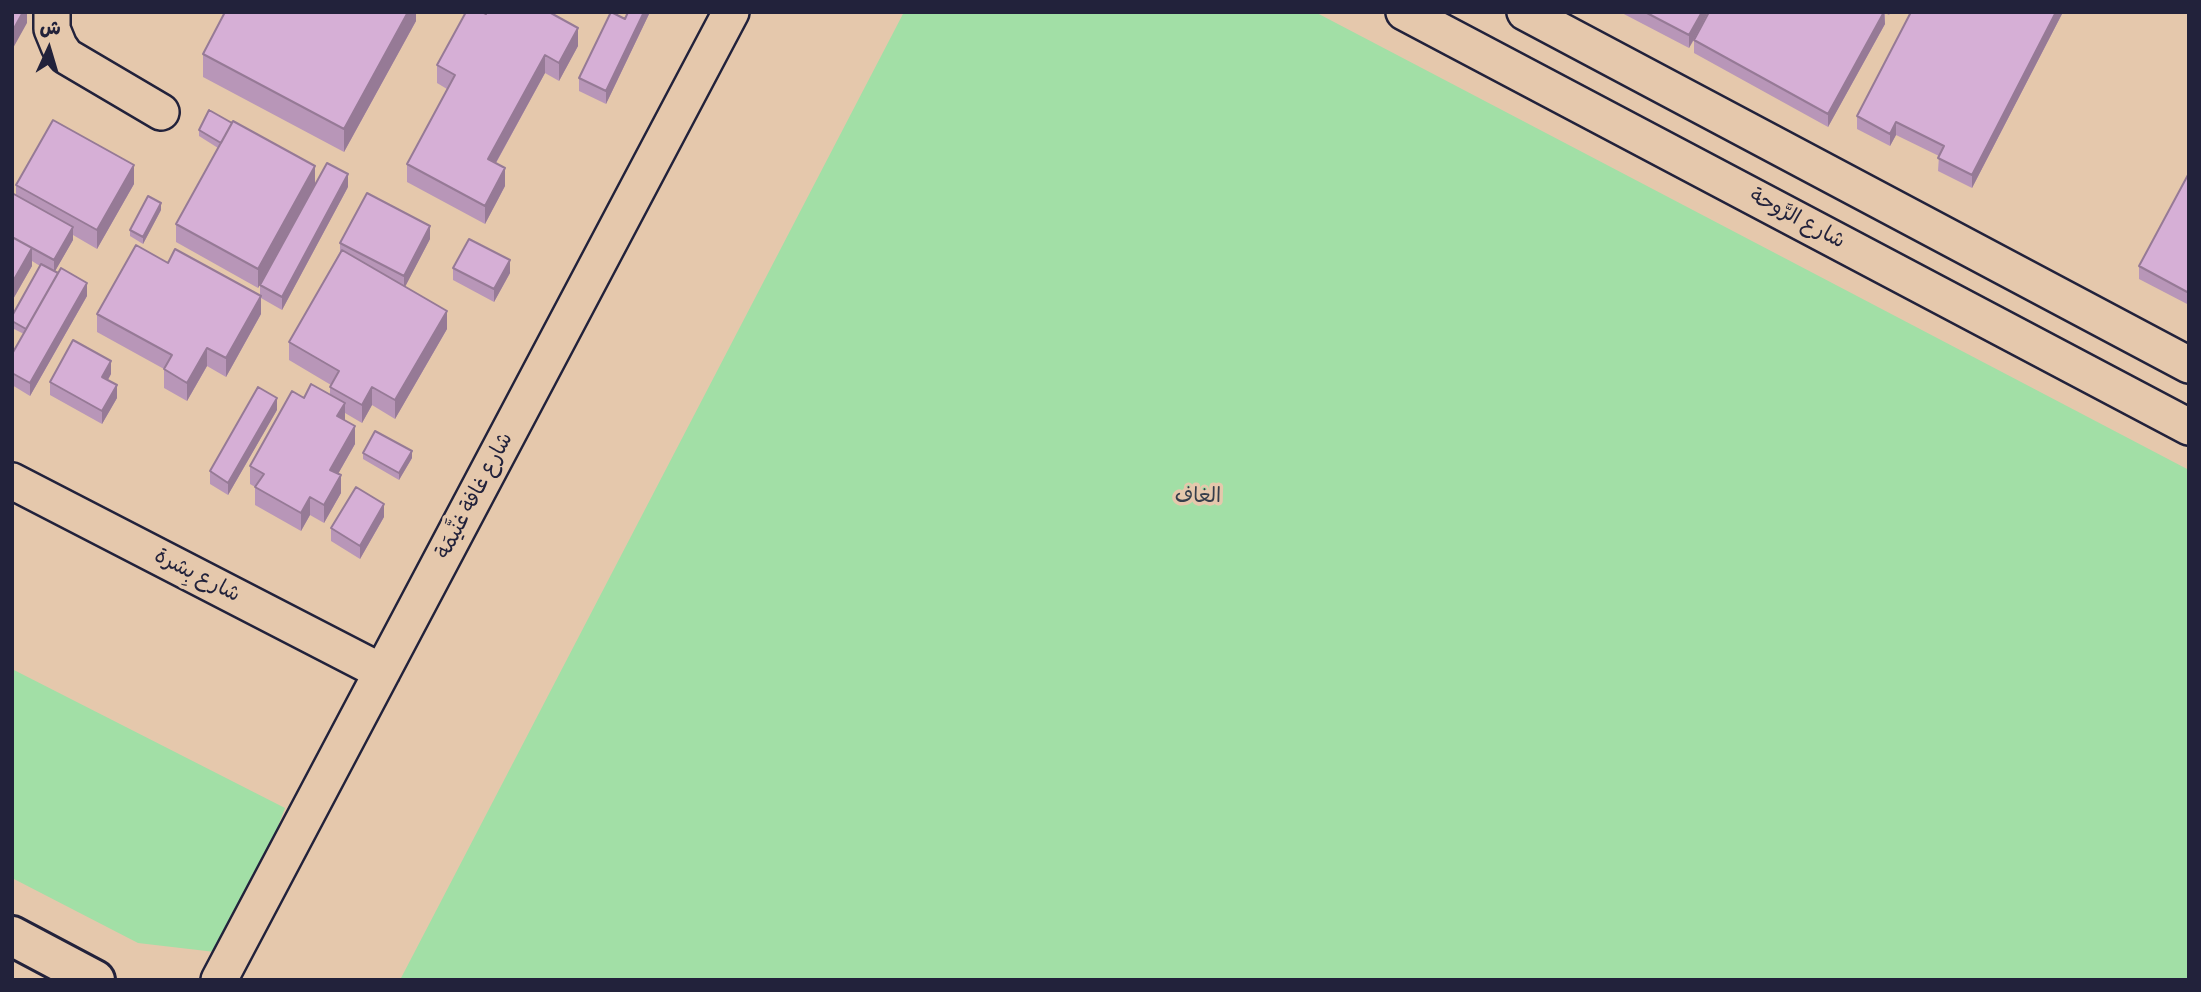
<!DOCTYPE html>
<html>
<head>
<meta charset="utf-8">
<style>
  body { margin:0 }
  #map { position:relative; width:2201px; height:992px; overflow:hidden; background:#e5c8ac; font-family:Pangolin,"Playpen Sans Arabic",sans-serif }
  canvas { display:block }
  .frame { position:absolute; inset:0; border:14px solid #22223b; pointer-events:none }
  .north { position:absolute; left:14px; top:14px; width:70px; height:70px; -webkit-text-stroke:5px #e5c8ac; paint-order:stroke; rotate:4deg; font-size:19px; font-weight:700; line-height:28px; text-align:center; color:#22223b }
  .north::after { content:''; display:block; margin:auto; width:24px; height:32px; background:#22223b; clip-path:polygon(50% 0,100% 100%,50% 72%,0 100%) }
</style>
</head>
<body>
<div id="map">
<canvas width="2201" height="992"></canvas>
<div class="frame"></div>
<div class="north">ش</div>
</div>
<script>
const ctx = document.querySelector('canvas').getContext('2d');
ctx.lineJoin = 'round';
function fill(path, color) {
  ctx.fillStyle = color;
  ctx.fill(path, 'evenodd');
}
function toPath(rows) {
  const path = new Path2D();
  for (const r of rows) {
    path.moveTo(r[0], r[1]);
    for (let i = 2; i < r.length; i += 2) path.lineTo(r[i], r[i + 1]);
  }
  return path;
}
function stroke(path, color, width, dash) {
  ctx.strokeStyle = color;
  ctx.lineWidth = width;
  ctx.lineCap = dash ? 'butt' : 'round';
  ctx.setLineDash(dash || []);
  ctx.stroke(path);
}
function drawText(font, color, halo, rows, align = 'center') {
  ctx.font = font + ' Pangolin,"Playpen Sans Arabic",sans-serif';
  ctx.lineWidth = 7;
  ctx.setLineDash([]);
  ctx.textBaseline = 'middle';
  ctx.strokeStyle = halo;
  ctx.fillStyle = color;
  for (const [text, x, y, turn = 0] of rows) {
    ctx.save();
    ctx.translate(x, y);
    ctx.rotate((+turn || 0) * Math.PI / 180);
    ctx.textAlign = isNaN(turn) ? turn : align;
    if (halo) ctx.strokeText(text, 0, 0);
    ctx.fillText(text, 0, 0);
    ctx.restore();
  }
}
const green = toPath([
  [904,12,1315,12,2189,470,2189,980,400,980],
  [12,669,285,808,258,879,215,952,138,943,12,878]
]);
const street = toPath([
  [52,12,52,29,59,46,66,56,161,112],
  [1404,12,2189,427],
  [1525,12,2189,365],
  [12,481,382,672],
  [219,980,731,12]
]);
const primary = toPath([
  [12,936,95,980]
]);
const wall = toPath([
  [416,12,416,21,344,152,203,77,203,54],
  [628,12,650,12,606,104,579,91,579,78,625,19],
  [1620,12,1891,12,1889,15,1885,13,1885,24,1828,127,1694,53,1694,40,1689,48],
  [2063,12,1972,188,1938,171,1939,156,1896,135,1890,146,1857,129,1857,116],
  [486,14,578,46,559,81,545,73,496,163,505,186,485,224,407,182,407,164,447,89,437,83,437,65],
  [199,130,315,185,258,288,176,242,176,224,218,148,199,136],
  [2189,173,2189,305,2139,279,2139,266],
  [134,184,97,249,73,235,73,240,55,271,87,296,30,396,12,385,12,354,24,334,12,328,12,316,40,266,32,261,32,266,12,301,12,193,16,196,16,185],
  [348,187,282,310,261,298,261,314,226,377,207,366,187,401,164,388,164,369,97,332,97,314,168,263,260,296,260,285],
  [161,210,143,244,130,236,130,230],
  [430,239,405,286,447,329,395,419,372,405,362,423,345,413,345,420,355,444,338,474,341,493,324,523,310,515,301,531,255,505,255,487,250,484,250,466,304,398,330,394,330,387,331,385,289,360,289,342,340,252,340,243],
  [453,268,510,273,494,302,453,280],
  [111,374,108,380,117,398,102,424,50,395,50,382],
  [277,410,228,495,210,484,210,471],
  [363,453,412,458,399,480,363,459],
  [384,517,360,559,331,541,331,528]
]);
const shadedWall = toPath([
  [23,12,27,12,27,23,12,50,12,32],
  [408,12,416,12,416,21,344,152,344,129],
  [644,12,650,12,606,104,606,91],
  [1702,12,1708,12,1689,48,1689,35],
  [1884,12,1885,24,1828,127,1828,114],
  [2056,12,2063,12,1972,188,1972,175],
  [578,28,578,46,559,81,559,63],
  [545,55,545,73,488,177,488,159],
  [1896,122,1896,135,1890,146,1890,134],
  [134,165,134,184,97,249,97,230],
  [315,166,315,185,258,288,258,269],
  [505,168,505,186,485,224,485,206],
  [348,174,348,187,282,310,282,297],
  [161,203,161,210,143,244,143,237],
  [430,226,430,239,404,289,404,276],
  [73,227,73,240,54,273,54,260],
  [32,248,32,266,12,301,12,283],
  [510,260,510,273,494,302,494,289],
  [87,283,87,296,30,396,30,383],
  [261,296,261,314,226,377,226,358],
  [447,311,447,329,395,419,395,400],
  [207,348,207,366,187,401,187,383],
  [111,361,111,374,102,390,102,377],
  [117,385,117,398,102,424,102,411],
  [372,387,372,405,362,423,362,405],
  [277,398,277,410,228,495,228,483],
  [345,403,345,421,337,416],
  [355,426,355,444,330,488,330,470],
  [412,451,412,458,399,480,399,473],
  [341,475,341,493,324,523,324,505],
  [310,497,310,515,301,531,301,513],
  [384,504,384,517,360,559,360,546]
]);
const building = toPath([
  [12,12,23,12,12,32,12,12],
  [225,12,408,12,344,129,203,54,225,12],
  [466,12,482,12,486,14,487,12,549,12,578,28,559,63,545,55,488,159,505,168,485,206,407,164,455,75,437,65,466,12],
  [611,12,625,19,628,12,644,12,606,91,579,78,611,12],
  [1645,12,1702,12,1689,35,1645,12],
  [1709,12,1884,12,1828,114,1694,40,1709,12],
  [1911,12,2056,12,1972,175,1938,158,1944,146,1896,122,1890,134,1857,116,1911,12],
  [209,110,232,123,221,143,199,130,209,110],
  [53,120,134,165,97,230,16,185,53,120],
  [233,121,315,166,258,269,176,224,233,121],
  [327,163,348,174,282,297,260,285,327,163],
  [2189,173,2189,293,2139,266,2189,173],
  [12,193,73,227,54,260,12,237,12,193],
  [367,193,430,226,404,276,340,243,367,193],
  [148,196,161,203,143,237,130,230,148,196],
  [12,237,32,248,12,283,12,237],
  [469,239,510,260,494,289,453,268,469,239],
  [136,245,168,263,175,249,261,296,226,358,207,348,187,383,164,369,172,355,97,314,136,245],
  [342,250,447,311,395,400,372,387,362,405,330,387,339,371,289,342,342,250],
  [41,264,58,273,26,329,12,321,12,316,41,264],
  [61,268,87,283,30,383,12,373,12,354,61,268],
  [73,340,111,361,102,377,117,385,102,411,50,382,73,340],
  [311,384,345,403,337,416,355,426,330,470,341,475,324,505,310,497,301,513,255,487,264,474,250,466,292,391,304,398,311,384],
  [258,387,277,398,228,483,210,471,258,387],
  [375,431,412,451,399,473,363,453,375,431],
  [356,487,384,504,360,546,331,528,356,487]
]);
const streetNames = [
  ["شارع الرَّوحة",1797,219,28],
  ["شارع غافة غنَّيمَة",475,496,-62],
  ["شارع بِشرة",197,576,27]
];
const parkNames = [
  ["الغاف",1198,497]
];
fill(green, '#a2dfa6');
stroke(street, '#22223b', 40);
stroke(primary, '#22223b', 44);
stroke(street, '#e5c8ac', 35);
stroke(primary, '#e5c8ac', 38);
fill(wall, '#b896b8');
fill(shadedWall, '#967a96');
fill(building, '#d6afd6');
stroke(building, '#967a96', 2);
drawText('21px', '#22223b', '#e5c8ac', streetNames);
drawText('21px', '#353e4b', '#e5c8ac', parkNames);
</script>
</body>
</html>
